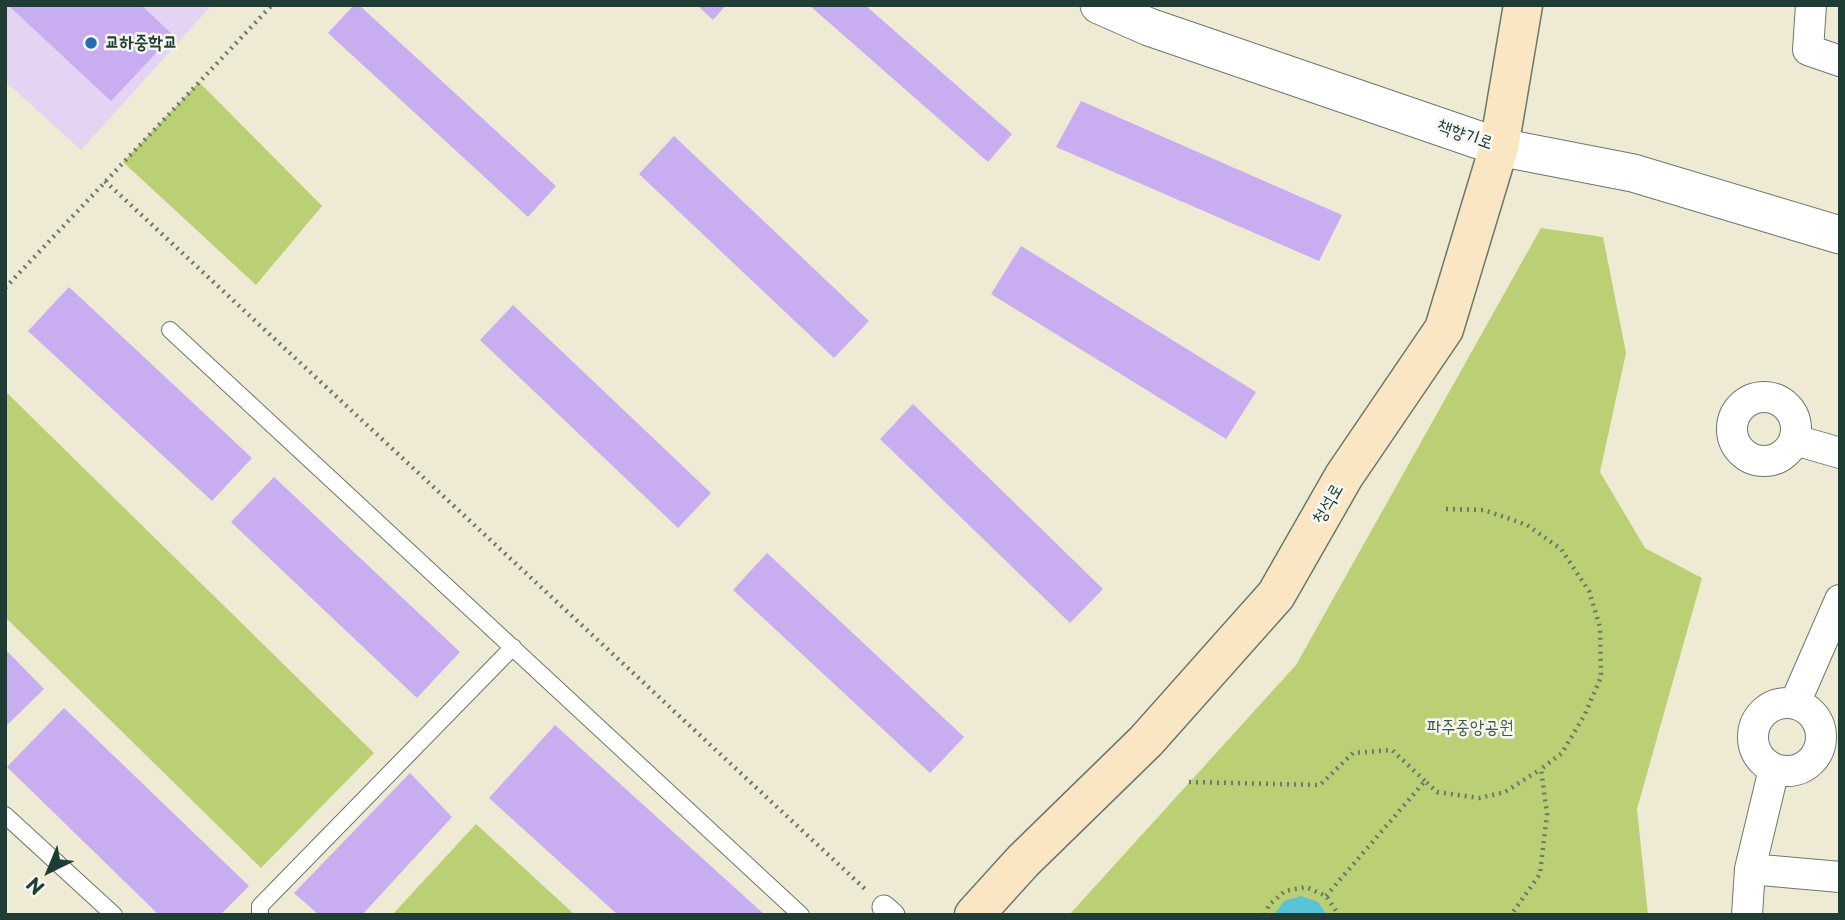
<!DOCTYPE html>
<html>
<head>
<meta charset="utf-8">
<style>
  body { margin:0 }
  #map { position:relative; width:1845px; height:920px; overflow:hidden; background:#efead4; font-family:"Playpen Sans",sans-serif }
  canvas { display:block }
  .frame { position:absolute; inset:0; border:7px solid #1f3d34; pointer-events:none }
  .north { position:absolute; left:14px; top:836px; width:70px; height:70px; -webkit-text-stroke:5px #f6f6f2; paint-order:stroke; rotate:223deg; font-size:19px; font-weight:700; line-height:28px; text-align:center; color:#1f3d34 }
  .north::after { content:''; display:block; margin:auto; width:24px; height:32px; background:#1f3d34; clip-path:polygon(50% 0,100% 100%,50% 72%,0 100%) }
</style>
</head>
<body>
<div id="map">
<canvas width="1845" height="920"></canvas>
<div class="frame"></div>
<div class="north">N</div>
</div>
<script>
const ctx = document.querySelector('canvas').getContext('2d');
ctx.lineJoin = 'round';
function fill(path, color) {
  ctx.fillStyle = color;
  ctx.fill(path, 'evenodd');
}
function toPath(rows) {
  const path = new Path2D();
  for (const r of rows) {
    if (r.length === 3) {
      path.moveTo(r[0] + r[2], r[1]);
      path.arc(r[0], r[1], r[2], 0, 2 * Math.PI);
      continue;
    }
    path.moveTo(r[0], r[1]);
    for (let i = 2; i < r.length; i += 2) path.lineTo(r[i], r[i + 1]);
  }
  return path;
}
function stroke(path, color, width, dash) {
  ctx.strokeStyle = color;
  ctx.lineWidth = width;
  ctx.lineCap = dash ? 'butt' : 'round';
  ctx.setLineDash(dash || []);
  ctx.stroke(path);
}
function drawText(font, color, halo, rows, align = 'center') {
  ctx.font = font + ' "Playpen Sans","Poor Story",sans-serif';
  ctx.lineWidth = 5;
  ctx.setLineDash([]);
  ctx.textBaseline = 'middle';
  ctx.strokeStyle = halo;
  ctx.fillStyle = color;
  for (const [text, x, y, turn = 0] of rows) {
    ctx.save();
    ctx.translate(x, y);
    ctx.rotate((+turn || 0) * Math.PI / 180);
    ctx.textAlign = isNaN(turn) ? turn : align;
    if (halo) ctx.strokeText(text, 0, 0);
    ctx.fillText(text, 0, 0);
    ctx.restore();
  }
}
const built = toPath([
  [5,5,212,5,81,150,5,81]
]);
const green = toPath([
  [199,82,322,206,256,285,123,162],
  [1541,228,1603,237,1626,353,1600,472,1645,548,1702,578,1637,809,1648,915,1069,915,1296,665],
  [5,391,374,753,261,868,5,617],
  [476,824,575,915,392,915]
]);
const water = toPath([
  [1301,896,1318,902,1327,915,1274,915,1284,901]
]);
const building = toPath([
  [8,5,141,5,173,35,111,101],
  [354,5,359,5,556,186,528,217,328,33],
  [697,5,726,5,713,20],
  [809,5,865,5,1012,134,988,162],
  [1081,101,1342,215,1319,261,1056,147],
  [674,136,869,321,834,358,639,174],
  [1021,246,1256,392,1226,439,991,294],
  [69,287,252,458,212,501,28,331],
  [513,305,711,493,678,528,480,340],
  [913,404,1103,589,1070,623,880,439],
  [274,477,460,652,417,698,231,522],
  [767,553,964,737,930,773,733,590],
  [5,649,44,689,5,727],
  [64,708,249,886,220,915,159,915,7,767],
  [555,725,765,915,618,915,489,798],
  [410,773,452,817,362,915,319,915,294,893]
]);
const path = toPath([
  [105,181,865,889],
  [5,288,272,5],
  [1446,509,1484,510,1527,525,1561,549,1589,591,1600,627,1601,677,1585,714,1562,753,1541,769,1547,814,1540,874,1511,915],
  [1189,782,1320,785,1353,753,1392,750,1425,781],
  [1326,896,1425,781,1437,792,1479,798,1505,792,1541,769],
  [1265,915,1269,905,1285,891,1306,887,1326,896,1339,915]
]);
const service = toPath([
  [170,330,801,915],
  [5,815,114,915],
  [260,915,260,906,513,647]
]);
const pedestrian = toPath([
  [884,907,893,915]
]);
const minor = toPath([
  [1811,5,1808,50,1840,61],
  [1764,429,32],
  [1795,440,1840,453],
  [1787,737,34],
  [1795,703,1840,600],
  [1750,869,1840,877],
  [1747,915,1750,869,1774,769]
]);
const tertiary = toPath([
  [1099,5,1149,27,1499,147,1633,173,1840,235]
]);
const secondary = toPath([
  [974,915,1023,861,1146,741,1276,595,1344,476,1444,329,1499,147,1523,5]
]);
const markers = [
  [91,43,7,"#1f6fb2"]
];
const poiNames = [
  ["교하중학교",105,43]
];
const streetNames = [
  ["책향기로",1465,135,19],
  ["청석로",1328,504,-60]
];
const parkNames = [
  ["파주중앙공원",1470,728]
];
fill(built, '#e4d3f2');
fill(green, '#bbd074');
fill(water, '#59c2d6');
fill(building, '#c8adf0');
stroke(service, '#687a6c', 18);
stroke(pedestrian, '#687a6c', 25);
stroke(minor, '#687a6c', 32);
stroke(tertiary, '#687a6c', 39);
stroke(secondary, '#687a6c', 41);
stroke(path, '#687a6c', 4.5, [2, 5]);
stroke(service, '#fff', 16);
stroke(pedestrian, '#fff', 23);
stroke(minor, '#fff', 30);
stroke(tertiary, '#fff', 37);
stroke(secondary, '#fbe6c4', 38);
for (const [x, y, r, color] of markers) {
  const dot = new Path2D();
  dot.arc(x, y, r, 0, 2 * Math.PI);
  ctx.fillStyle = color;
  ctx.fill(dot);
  stroke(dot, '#f6f6f2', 2.5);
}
drawText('bold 18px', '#1f3d34', '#f6f6f2', poiNames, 'left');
drawText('18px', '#1f3d34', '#f6f6f2', streetNames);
drawText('18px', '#3e5a41', '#f6f6f2', parkNames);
</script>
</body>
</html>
